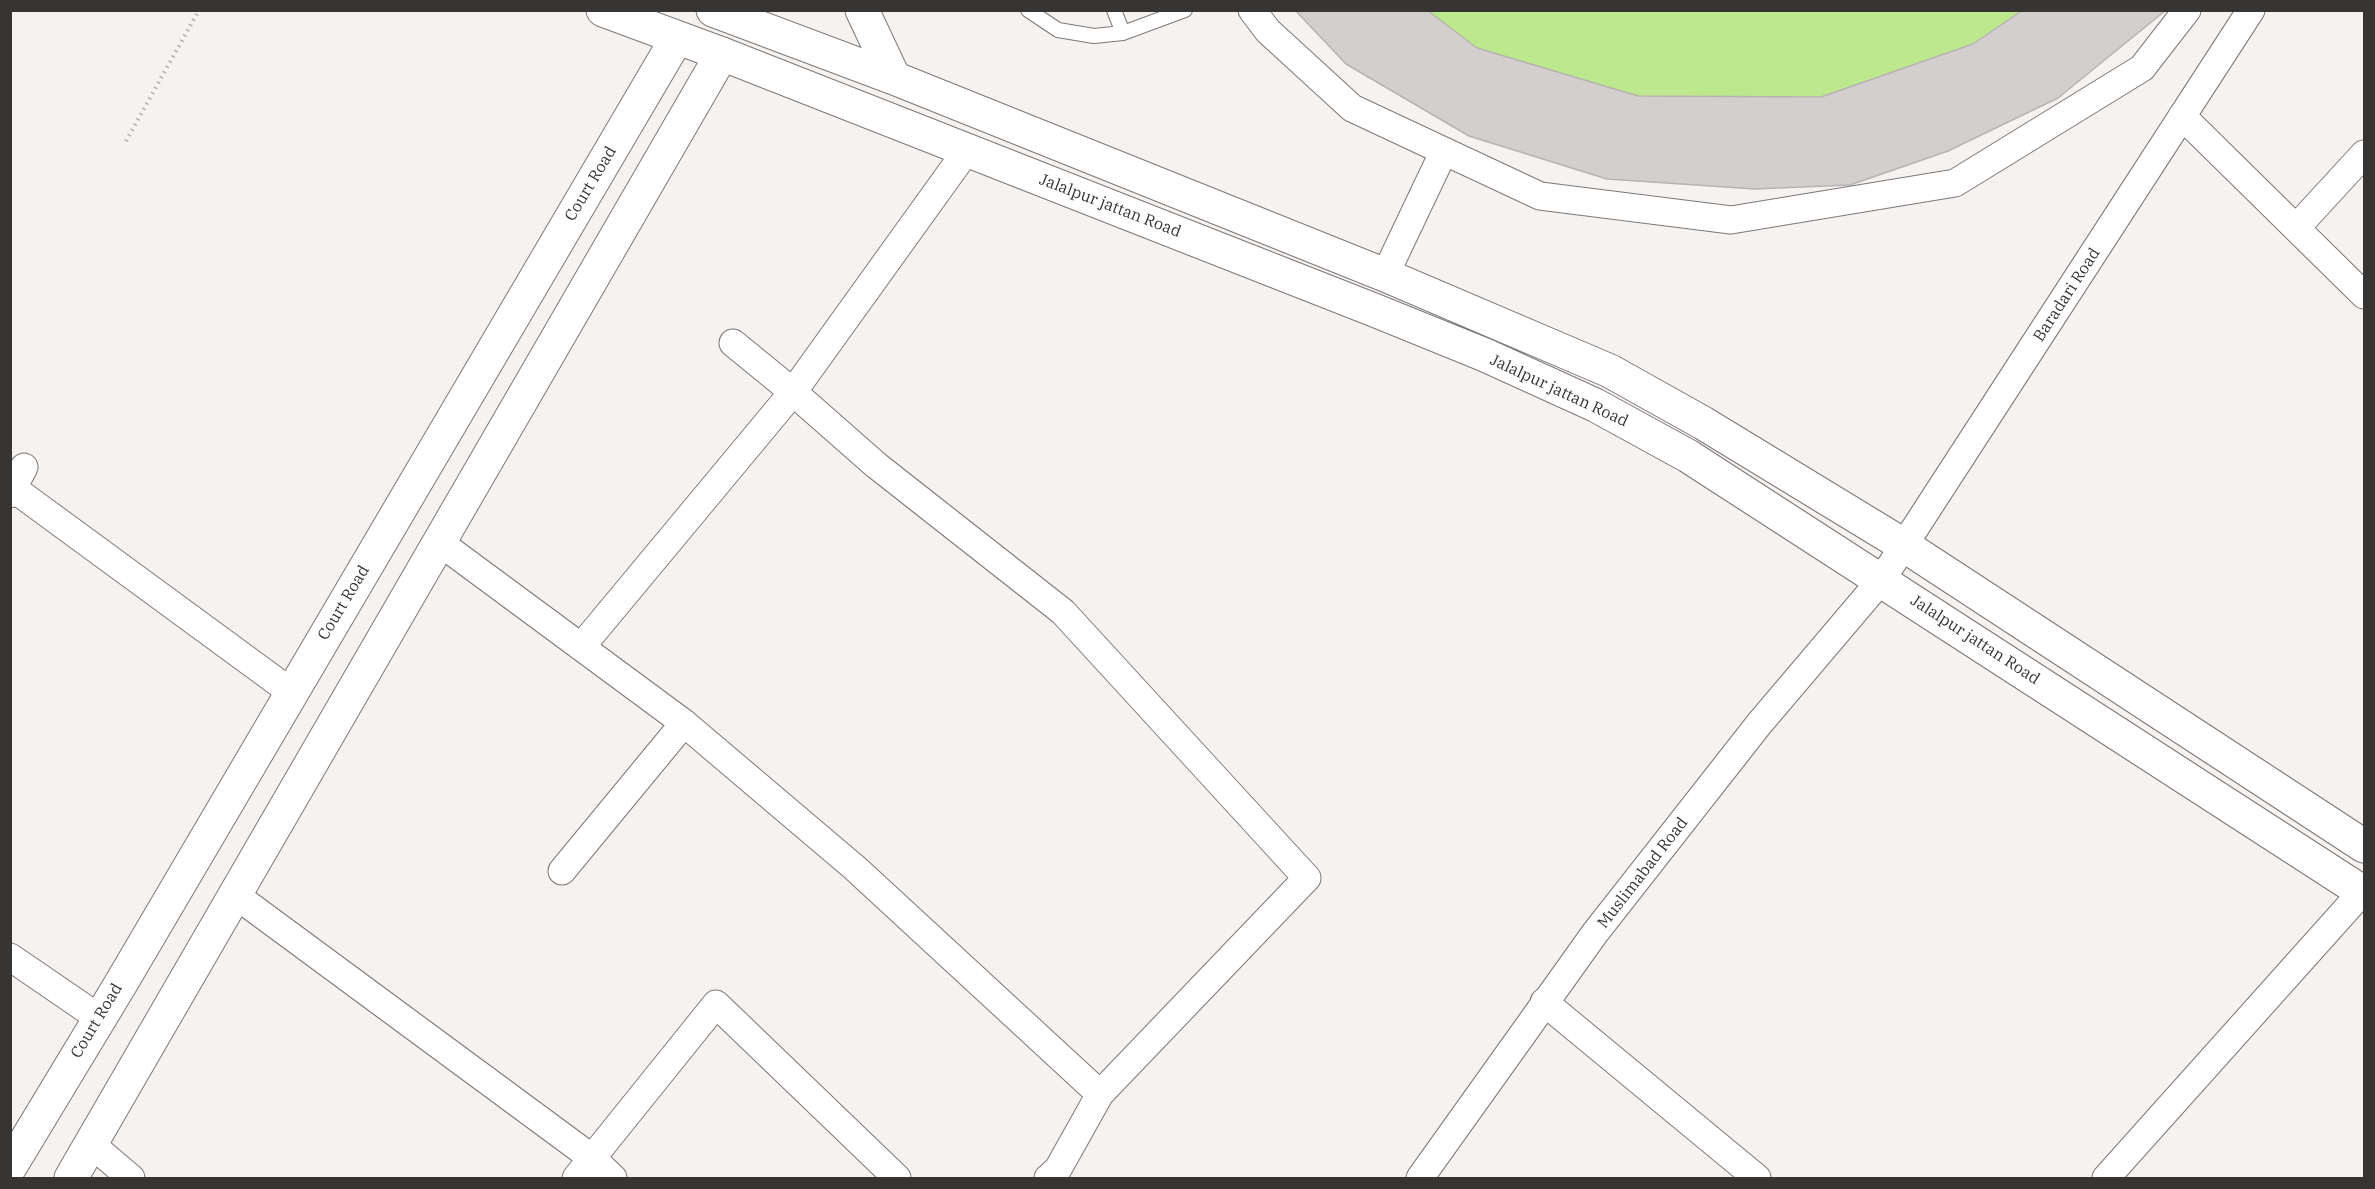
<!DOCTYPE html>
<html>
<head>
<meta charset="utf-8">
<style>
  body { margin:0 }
  #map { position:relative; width:2375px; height:1189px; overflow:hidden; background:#f6f2f0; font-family:"IBM Plex Serif",serif }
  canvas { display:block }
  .frame { position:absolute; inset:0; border:12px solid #363534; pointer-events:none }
</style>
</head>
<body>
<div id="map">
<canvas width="2375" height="1189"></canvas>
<div class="frame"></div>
</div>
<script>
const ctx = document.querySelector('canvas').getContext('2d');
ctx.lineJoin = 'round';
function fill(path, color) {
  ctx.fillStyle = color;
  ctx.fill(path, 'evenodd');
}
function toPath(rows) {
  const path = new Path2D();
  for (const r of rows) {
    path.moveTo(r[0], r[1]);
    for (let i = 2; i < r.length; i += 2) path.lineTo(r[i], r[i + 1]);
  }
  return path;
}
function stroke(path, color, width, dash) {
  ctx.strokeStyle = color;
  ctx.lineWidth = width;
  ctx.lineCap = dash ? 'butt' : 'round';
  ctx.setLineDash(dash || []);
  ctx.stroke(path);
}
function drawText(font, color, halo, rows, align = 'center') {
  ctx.font = font + ' "IBM Plex Serif",serif';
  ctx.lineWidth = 4.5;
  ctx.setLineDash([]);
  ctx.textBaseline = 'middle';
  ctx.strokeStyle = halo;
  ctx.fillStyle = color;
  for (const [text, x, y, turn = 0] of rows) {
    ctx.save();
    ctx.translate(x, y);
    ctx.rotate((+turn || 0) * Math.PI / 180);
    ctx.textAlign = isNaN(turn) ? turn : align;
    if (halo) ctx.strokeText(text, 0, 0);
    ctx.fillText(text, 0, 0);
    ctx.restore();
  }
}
const green = toPath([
  [1295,11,2166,11,2058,98,1850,185,1755,189,1607,179,1469,136,1346,64]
]);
const building = toPath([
  [1295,10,1427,10,1477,48,1638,96,1821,97,1973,44,2023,10,2166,10,2058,98,1948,151,1850,185,1755,189,1607,179,1469,136,1346,64,1295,10]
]);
const path = toPath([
  [126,141,199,10]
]);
const lane = toPath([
  [1028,10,1058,30,1094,36,1123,33,1185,10],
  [1114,10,1123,33]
]);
const street = toPath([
  [1252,10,1268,31,1352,108,1540,196,1731,220,1955,183,2142,68,2187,10],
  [2182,116,2364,295],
  [2296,228,2364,154],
  [1385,275,1444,151],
  [733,343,793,392,876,465,1063,612,1307,878,1100,1094,1058,1169,1048,1178],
  [10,486,291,692],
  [10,494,24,467],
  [439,542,684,723,855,868,1100,1094],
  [581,647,793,392,967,150],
  [562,871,684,723],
  [234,894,592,1158,613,1178],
  [10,957,99,1018],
  [1544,1002,1757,1178],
  [91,1144,131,1178],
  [576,1178,716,1004,897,1178],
  [1420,1178,1595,933,1759,724,1882,579,2251,10],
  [2106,1178,2362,892]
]);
const secondary = toPath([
  [10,1167,120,985,677,38],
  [71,1178,722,54]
]);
const primary = toPath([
  [603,10,722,54,1374,310,1485,355,1595,405,1688,456,2364,893],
  [713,10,894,78,1385,275,1610,371,1703,423,1905,546,2364,846],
  [862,10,894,78]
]);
const streetNames = [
  ["Court Road",591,184,-59],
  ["Jalalpur jattan Road",1110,206,21],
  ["Baradari Road",2067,295,-57],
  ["Jalalpur jattan Road",1559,391,25],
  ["Court Road",344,603,-59],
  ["Jalalpur jattan Road",1975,640,33],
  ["Muslimabad Road",1643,873,-52],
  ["Court Road",97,1021,-59]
];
fill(green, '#bee88e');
fill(building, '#d3cfce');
stroke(building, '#b7b3b2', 1.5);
stroke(lane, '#7c7877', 16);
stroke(street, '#7c7877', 29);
stroke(secondary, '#7c7877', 35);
stroke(primary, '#7c7877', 35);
stroke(path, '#b1aeac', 4, [1.5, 4.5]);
stroke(lane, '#fff', 14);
stroke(street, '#fff', 27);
stroke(secondary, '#fff', 33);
stroke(primary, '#fff', 33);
drawText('16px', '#363534', '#fff', streetNames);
</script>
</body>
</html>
